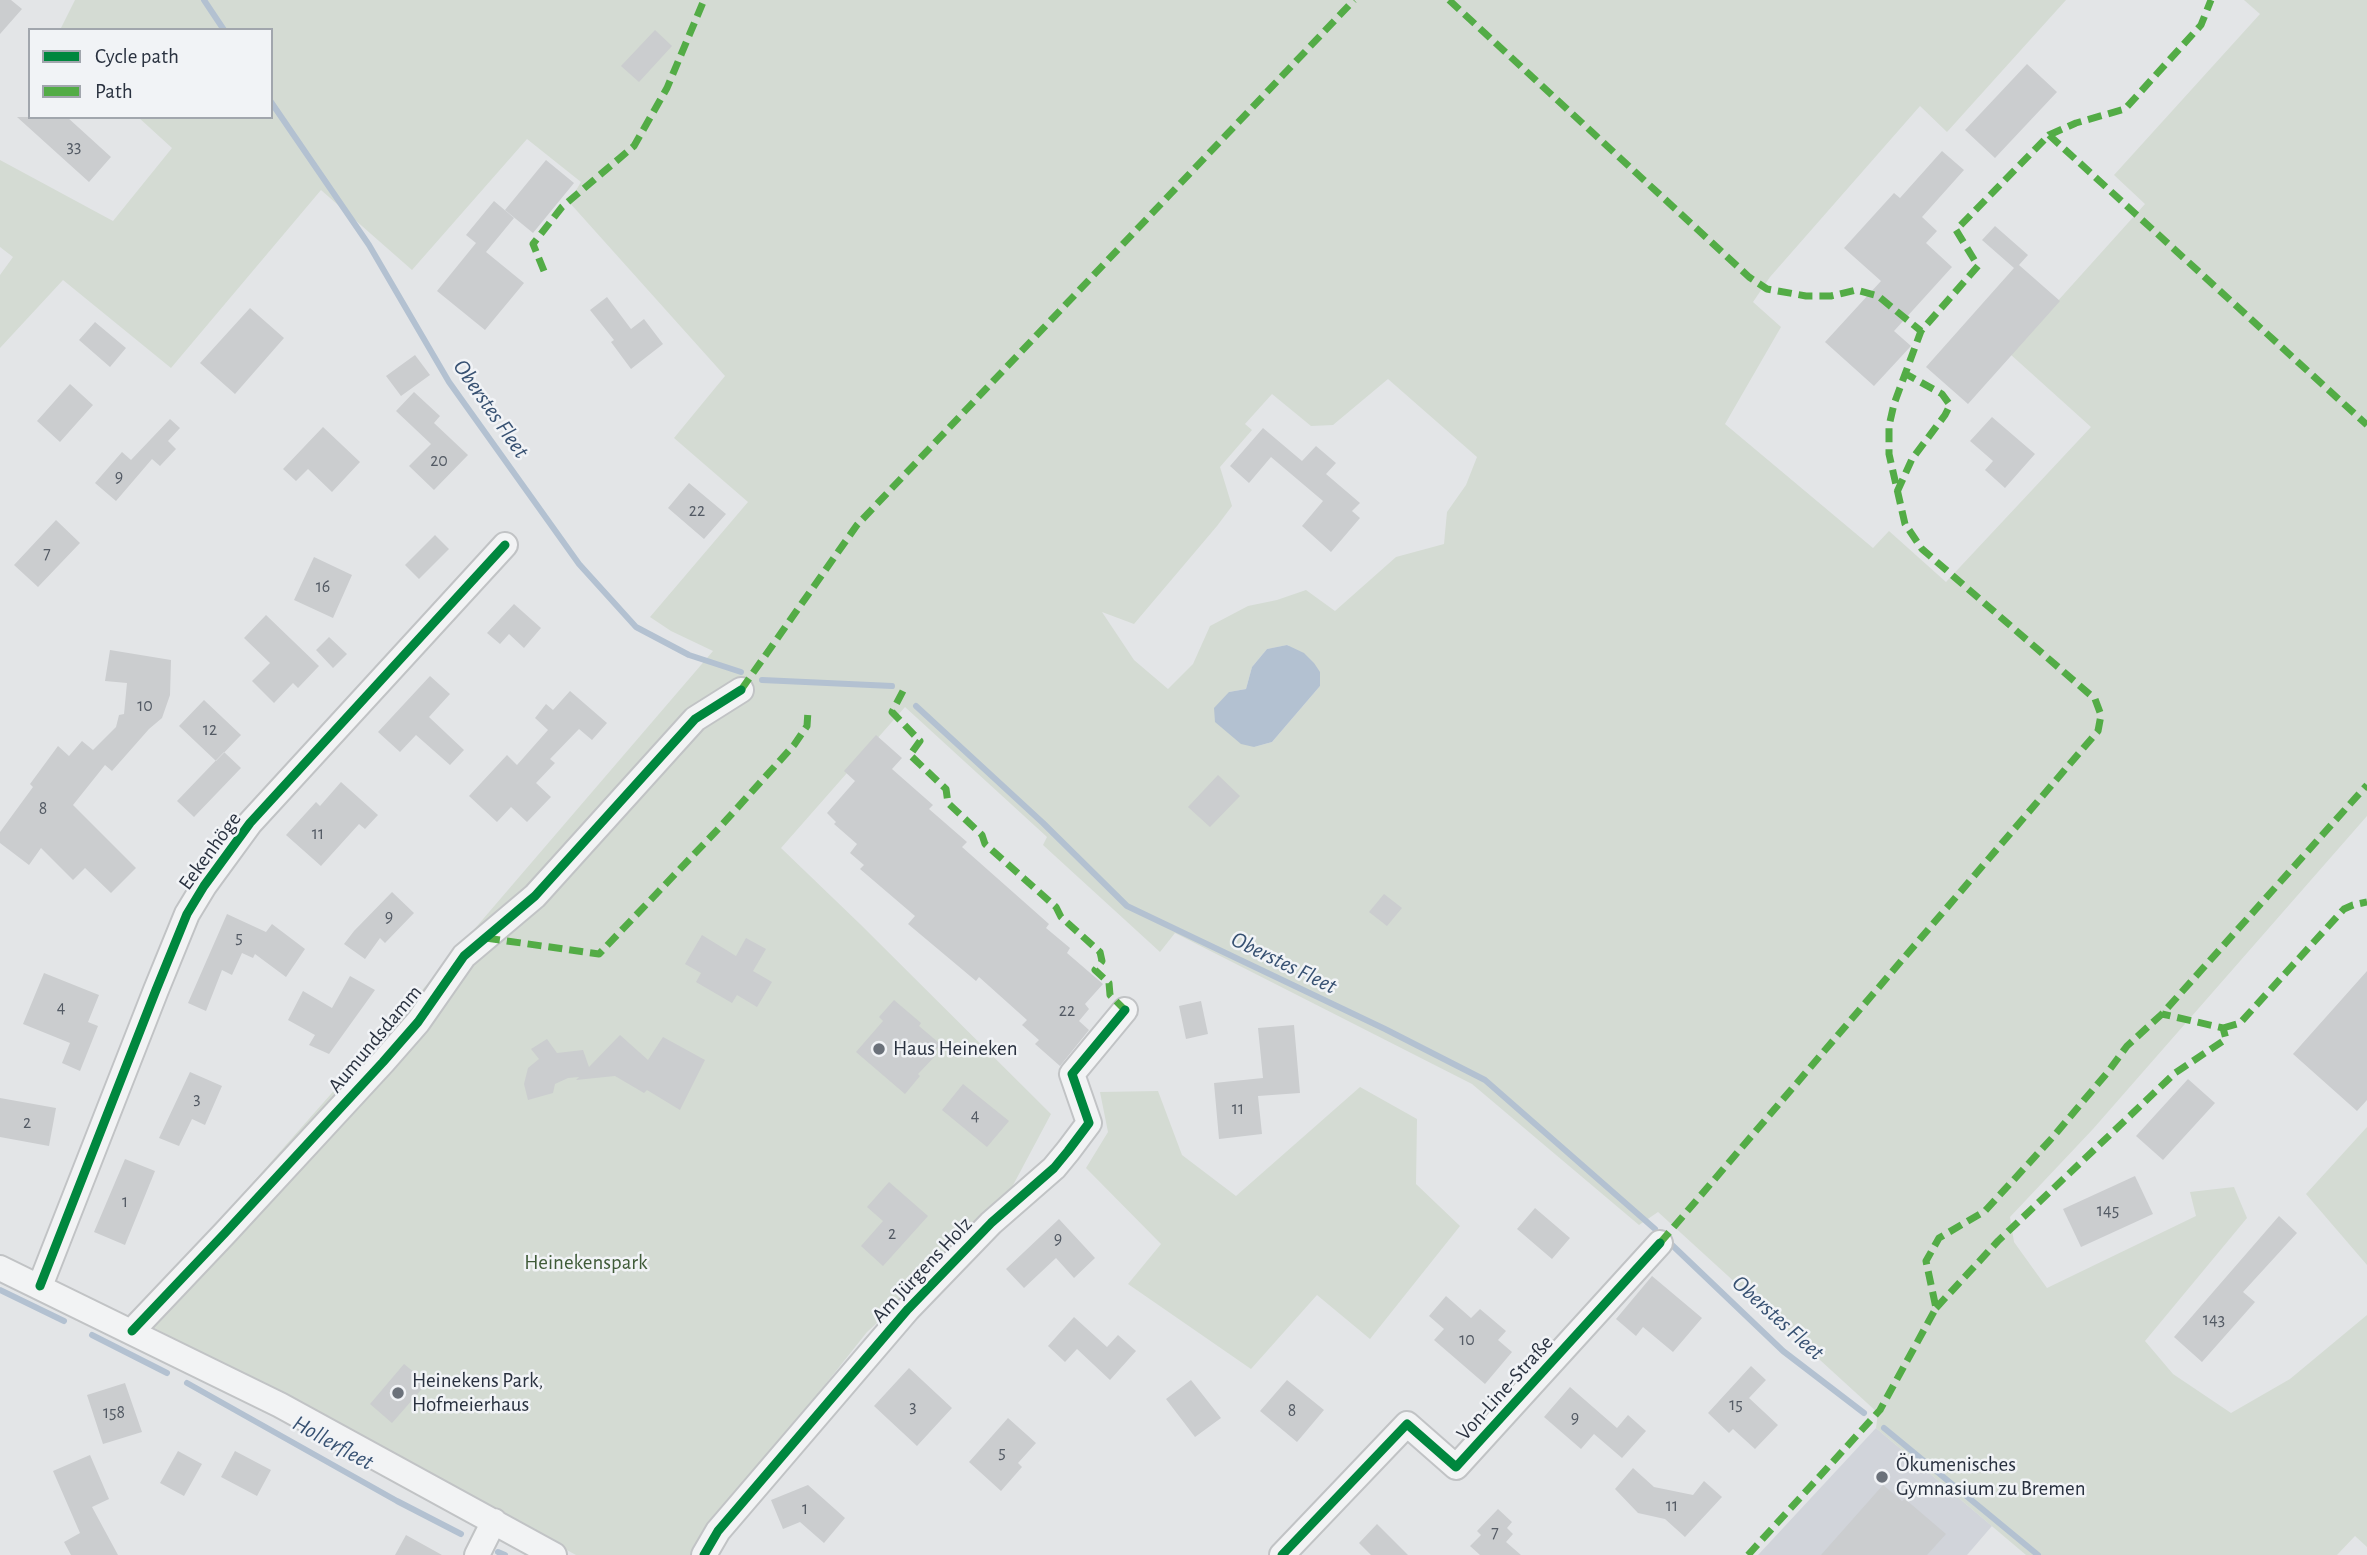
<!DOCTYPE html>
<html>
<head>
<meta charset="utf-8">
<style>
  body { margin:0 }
  #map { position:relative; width:2367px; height:1555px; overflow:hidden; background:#e3e5e7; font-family:"Alegreya Sans",sans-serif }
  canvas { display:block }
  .legend { position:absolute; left:28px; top:28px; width:245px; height:91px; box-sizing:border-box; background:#f1f3f6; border:2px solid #a1a6ad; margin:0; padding:9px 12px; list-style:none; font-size:21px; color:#2a3240 }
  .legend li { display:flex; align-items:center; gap:14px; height:35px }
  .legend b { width:35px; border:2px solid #a1a6ad }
</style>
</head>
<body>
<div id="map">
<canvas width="2367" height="1555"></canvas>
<ul class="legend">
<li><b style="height:9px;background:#00873e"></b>Cycle path</li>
<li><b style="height:9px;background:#53ac46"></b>Path</li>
</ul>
</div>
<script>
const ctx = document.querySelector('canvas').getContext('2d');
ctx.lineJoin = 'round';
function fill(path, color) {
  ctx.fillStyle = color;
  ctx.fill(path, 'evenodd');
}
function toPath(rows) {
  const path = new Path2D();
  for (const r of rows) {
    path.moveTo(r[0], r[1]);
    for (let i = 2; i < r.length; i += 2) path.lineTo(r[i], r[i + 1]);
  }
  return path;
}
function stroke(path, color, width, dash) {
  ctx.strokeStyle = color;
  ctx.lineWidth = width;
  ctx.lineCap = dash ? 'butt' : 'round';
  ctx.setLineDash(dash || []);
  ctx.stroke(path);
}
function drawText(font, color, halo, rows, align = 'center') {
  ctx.font = font + ' "Alegreya Sans",sans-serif';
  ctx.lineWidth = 5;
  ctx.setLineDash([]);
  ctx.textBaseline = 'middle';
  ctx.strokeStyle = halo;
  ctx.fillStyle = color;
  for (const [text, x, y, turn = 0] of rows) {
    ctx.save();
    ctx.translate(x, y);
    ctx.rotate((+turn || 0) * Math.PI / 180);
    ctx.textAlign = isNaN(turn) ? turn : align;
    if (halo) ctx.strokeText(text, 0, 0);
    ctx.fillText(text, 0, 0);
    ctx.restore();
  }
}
const built = toPath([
  [1876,1428,1992,1526,1967,1555,1758,1555]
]);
const green = toPath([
  [75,0,2066,0,1947,132,1920,106,1770,277,1753,302,1781,327,1725,424,1873,548,1889,531,1946,582,2091,427,2010,354,2145,204,2114,175,2260,14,2244,0,2367,0,2367,816,2093,1129,2010,1217,2014,1242,2047,1288,2196,1216,2190,1192,2234,1187,2247,1218,2145,1341,2173,1374,2231,1413,2290,1379,2367,1315,2367,1547,2355,1536,2337,1555,2026,1555,1876,1428,1878,1413,1658,1212,1639,1225,1472,1084,1175,933,1160,952,1043,845,1047,837,905,707,781,848,860,924,1051,1114,1011,1189,942,1263,867,1332,690,1555,576,1555,134,1317,399,1017,713,651,671,631,650,617,748,502,674,438,725,376,569,202,581,182,527,139,412,270,321,190,171,368,63,280,0,348,0,275,13,257,0,247,0,160,113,221,172,148,138,117,271,117,271,30,60,30],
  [1388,379,1477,457,1466,485,1447,512,1444,544,1396,557,1335,611,1306,590,1277,600,1248,606,1210,626,1193,664,1168,689,1134,660,1102,612,1134,624,1217,526,1232,506,1220,467,1252,430,1245,424,1272,394,1311,426,1333,425],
  [1288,645,1320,686,1272,742,1254,747,1229,692,1246,689,1252,667,1267,649],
  [1360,1087,1417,1119,1416,1184,1460,1226,1370,1339,1317,1295,1251,1369,1128,1284,1161,1244,1086,1168,1108,1132,1100,1092,1158,1091,1182,1155,1236,1196],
  [2367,1127,2367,1265,2306,1194]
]);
const water = toPath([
  [1287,645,1304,653,1314,663,1320,672,1320,686,1272,742,1254,747,1241,744,1215,722,1214,708,1229,692,1246,689,1252,667,1267,649]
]);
const stream = toPath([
  [204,0,224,30],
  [271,102,369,245,449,382,579,564,636,627,689,655,741,672],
  [762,680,892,686],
  [916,706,1043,823,1127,906,1385,1029,1485,1080,1655,1229],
  [1672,1245,1783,1351,1864,1413],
  [0,1290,64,1321],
  [92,1335,167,1373],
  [187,1383,397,1501,461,1534],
  [1884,1428,2038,1555],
  [498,1552,505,1555]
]);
const building = toPath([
  [0,0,11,0,22,9,0,34],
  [655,30,672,46,639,82,621,66],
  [2027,64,2057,92,1995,158,1965,130],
  [17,117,67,117,111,157,89,182],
  [1942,151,1964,170,1922,217,1937,231,1926,243,1952,267,1894,331,1911,346,1874,386,1825,342,1881,281,1844,248,1894,193,1900,198],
  [546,160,574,183,533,233,505,210],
  [494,201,514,218,486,252,524,283,485,330,437,291,476,243,466,235],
  [1995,226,2028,255,2019,265,2060,301,1968,404,1926,367,2014,268,1982,240],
  [607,297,631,329,644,319,663,344,631,369,611,342,614,340,590,310],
  [250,308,284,338,235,394,200,363],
  [95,322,126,348,110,367,79,340],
  [415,355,430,375,401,396,386,376],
  [70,384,93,405,60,442,37,421],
  [414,392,440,416,434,423,468,455,434,490,409,466,431,444,396,411],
  [1992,417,2035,454,2005,488,1985,470,1993,461,1970,441],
  [170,419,180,428,168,441,176,449,160,466,152,459,116,501,95,483,122,452,131,460],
  [323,427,360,462,332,492,308,469,296,481,283,469],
  [1263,428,1302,461,1316,446,1336,463,1326,474,1360,503,1352,511,1360,518,1331,552,1302,526,1323,501,1271,457,1249,483,1230,466],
  [689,483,726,514,704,539,668,508],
  [56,520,80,543,38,587,14,565],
  [435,535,449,549,419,579,405,565],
  [314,557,352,575,333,618,294,600],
  [514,604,541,628,524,648,509,634,500,644,487,633],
  [266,615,319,666,298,688,293,683,274,703,252,681,270,663,244,638],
  [329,637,347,654,333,668,316,650],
  [110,650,171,660,170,695,162,718,149,729,112,771,105,765,73,805,136,868,111,893,85,868,73,880,41,848,29,865,0,843,0,832,33,787,30,784,58,746,69,756,82,741,93,750,116,727,119,715,124,714,127,683,105,681],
  [430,676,450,694,429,717,464,750,450,765,416,735,400,752,378,732],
  [570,691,607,723,592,740,579,729,550,759,555,763,536,783,551,797,527,822,511,807,497,822,469,796,507,755,517,765,548,730,535,718,546,704,553,710],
  [204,700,241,735,216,761,179,726],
  [876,735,902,758,892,769,933,805,929,809,967,842,962,847,1049,924,1046,928,1070,948,1067,953,1103,984,1085,1004,1089,1009,1079,1021,1089,1030,1060,1066,1035,1044,1039,1040,1022,1025,1027,1020,979,977,976,981,908,924,915,916,860,869,864,865,850,853,857,844,834,824,836,822,827,813,855,781,844,771],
  [224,752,241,768,194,817,177,801],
  [1218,775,1240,796,1210,827,1188,807],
  [341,782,378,815,365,829,359,824,321,866,286,835,316,802,320,806],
  [392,892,414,913,385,943,380,938,365,959,344,944,354,931],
  [1384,894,1402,908,1387,926,1369,912],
  [227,914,266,932,272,924,305,949,286,977,255,954,253,958,242,953,232,975,222,970,206,1011,188,1003],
  [702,935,736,956,746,938,766,949,753,971,772,982,757,1007,737,995,732,1003,696,982,701,973,685,964],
  [2367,971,2367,1100,2357,1111,2293,1054],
  [44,973,99,995,88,1022,98,1026,80,1071,62,1063,70,1043,23,1024],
  [350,976,375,990,329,1054,309,1045,315,1035,288,1020,303,991,332,1008],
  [894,1000,921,1023,919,1026,939,1043,939,1046,934,1052,937,1054,918,1074,920,1076,905,1094,856,1052,883,1021,879,1017],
  [1201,1001,1208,1034,1186,1039,1179,1006],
  [1294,1025,1300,1093,1258,1096,1262,1134,1219,1139,1214,1083,1263,1078,1258,1028],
  [620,1035,648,1060,663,1037,705,1060,680,1110,647,1090,644,1093,615,1076,576,1080,579,1077,568,1078,555,1084,553,1093,528,1100,524,1084,528,1068,539,1059,531,1049,547,1039,557,1053,583,1050,589,1067],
  [190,1072,222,1086,205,1125,192,1119,179,1146,159,1138],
  [2188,1079,2215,1103,2163,1160,2136,1136],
  [963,1084,1009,1121,987,1147,942,1110],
  [0,1098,56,1108,49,1146,0,1137],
  [125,1159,155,1171,125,1245,94,1232],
  [2135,1176,2153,1214,2081,1247,2063,1209],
  [889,1182,928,1216,883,1266,861,1246,883,1221,867,1207],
  [1535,1208,1570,1238,1552,1259,1517,1229],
  [2279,1216,2297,1233,2243,1292,2255,1302,2202,1362,2174,1337],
  [1059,1219,1095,1258,1074,1278,1056,1258,1024,1288,1006,1269],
  [1652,1276,1702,1318,1673,1352,1643,1327,1636,1336,1616,1319],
  [1446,1296,1471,1318,1480,1309,1506,1331,1498,1340,1512,1352,1485,1384,1434,1340,1444,1329,1429,1316],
  [1074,1317,1107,1347,1118,1335,1136,1351,1110,1380,1077,1349,1065,1362,1048,1346],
  [404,1364,427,1383,392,1423,370,1404],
  [1751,1366,1766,1380,1749,1398,1778,1425,1755,1449,1733,1429,1729,1433,1708,1413],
  [909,1368,952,1408,917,1446,874,1406],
  [1191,1380,1221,1418,1195,1437,1166,1399],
  [1287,1380,1324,1410,1297,1442,1260,1411],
  [125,1383,142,1432,103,1444,87,1395],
  [1570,1387,1617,1428,1628,1415,1646,1431,1622,1458,1594,1434,1581,1449,1544,1417],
  [1008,1418,1036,1443,1018,1463,1022,1467,1001,1491,969,1462],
  [178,1451,202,1464,184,1496,160,1483],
  [235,1451,271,1470,257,1496,221,1477],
  [90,1455,109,1499,92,1507,118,1555,71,1555,64,1542,80,1533,53,1471],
  [1633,1468,1654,1487,1693,1495,1704,1481,1722,1497,1685,1537,1665,1519,1638,1513,1615,1489],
  [808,1485,845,1518,824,1543,800,1522,783,1529,771,1500],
  [1883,1485,1902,1501,1905,1499,1946,1534,1927,1555,1821,1555],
  [1498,1509,1512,1522,1507,1528,1513,1534,1506,1542,1521,1555,1480,1555,1470,1546,1481,1535,1477,1531],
  [1377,1524,1408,1555,1371,1555,1359,1543],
  [406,1535,442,1555,395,1555]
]);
const minor = toPath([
  [0,1268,280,1405,554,1555],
  [40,1286,156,990,187,914,204,886,250,823,505,545],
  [132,1331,225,1233,383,1062,418,1022,464,956,535,896,695,719,741,690],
  [477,1555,494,1521],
  [704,1555,718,1531,908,1309,991,1223,1054,1168,1068,1151,1089,1123,1072,1074,1125,1010],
  [1282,1555,1407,1424,1456,1467,1660,1243]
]);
const quiet = toPath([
  [1449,0,1749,277,1767,289,1806,296,1831,296,1856,290,1878,296,1921,331],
  [2049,135,2076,123,2125,109,2201,25,2211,0],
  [544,271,533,244,562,207,634,146,667,88,704,0],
  [1897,492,1912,459,1945,415,1950,405,1942,394,1906,374],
  [741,690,857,525,1354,0],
  [903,691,892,712,920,741,910,755,946,789,948,803,982,835,985,844,1056,907,1061,917,1100,952,1102,961,1095,970,1109,983,1110,995,1125,1010],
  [486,938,599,954,720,827,794,745,807,726,808,711],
  [2223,1028,2240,1023,2344,909,2353,905,2367,902],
  [1660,1243,2098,731,2101,715,2095,699,1922,549,1905,524,1889,454,1889,426,1894,404,1921,331,1978,266,1956,230,2049,135,2367,425],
  [1936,1308,1998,1241,2175,1073,2226,1039,2223,1028,2162,1014],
  [1748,1555,1880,1410,1936,1308,1926,1261,1939,1238,1985,1211,2052,1138,2107,1073,2127,1046,2162,1014,2367,785]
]);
const cycleway = toPath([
  [40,1286,156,990,187,914,204,886,250,823,505,545],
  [132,1331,225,1233,383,1062,418,1022,464,956,535,896,695,719,741,690],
  [704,1555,718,1531,908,1309,991,1223,1054,1168,1068,1151,1089,1123,1072,1074,1125,1010],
  [1282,1555,1407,1424,1456,1467,1660,1243]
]);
const markers = [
  [879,1049,7,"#6b717a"],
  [398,1393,7,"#6b717a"],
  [1882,1477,7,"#6b717a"]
];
const numberNames = [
  ["33",74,147],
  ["20",439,461],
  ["9",119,477],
  ["22",697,511],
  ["7",47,554],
  ["16",323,587],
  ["10",145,706],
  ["12",210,730],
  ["8",43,809],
  ["11",318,834],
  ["9",389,917],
  ["5",239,938],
  ["4",61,1008],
  ["22",1067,1011],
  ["3",197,1099],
  ["11",1238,1109],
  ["4",975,1116],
  ["2",27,1123],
  ["1",125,1202],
  ["145",2108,1211],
  ["2",892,1234],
  ["9",1058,1239],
  ["143",2214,1320],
  ["10",1467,1340],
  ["15",1736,1405],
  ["3",913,1407],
  ["8",1292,1411],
  ["158",114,1413],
  ["9",1575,1418],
  ["5",1002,1453],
  ["11",1672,1506],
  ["1",805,1509],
  ["7",1495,1533]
];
const streetNames = [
  ["Eekenhöge",210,851,-54],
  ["Aumundsdamm",375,1039,-50],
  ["Am Jürgens Holz",922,1270,-47],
  ["Von-Line-Straße",1505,1388,-48]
];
const poiNames = [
  ["Haus Heineken",893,1049],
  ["Heinekens Park,",412,1381],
  ["Hofmeierhaus",412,1405],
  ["Ökumenisches",1896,1465],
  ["Gymnasium zu Bremen",1896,1489]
];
const parkNames = [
  ["Heinekenspark",586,1263]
];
const waterNames = [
  ["Oberstes Fleet",491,409,55],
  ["Oberstes Fleet",1284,963,26],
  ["Oberstes Fleet",1778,1318,42],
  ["Hollerfleet",333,1443,29]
];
fill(built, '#d1d4da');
fill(green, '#d4dbd3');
fill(water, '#b3c1d1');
stroke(stream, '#b3c1d1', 6);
fill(building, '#cbcdcf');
stroke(minor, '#c1c3c5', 28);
stroke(minor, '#f2f3f4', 24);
stroke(quiet, '#53ac46', 7, [14, 7]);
stroke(cycleway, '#00873e', 9);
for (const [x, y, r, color] of markers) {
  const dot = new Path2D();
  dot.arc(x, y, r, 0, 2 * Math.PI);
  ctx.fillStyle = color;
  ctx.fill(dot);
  stroke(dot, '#f1f3f6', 2.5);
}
drawText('18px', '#535a64', null, numberNames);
drawText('21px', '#2a3240', '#f1f3f6', streetNames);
drawText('21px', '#2a3240', '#f1f3f6', poiNames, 'left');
drawText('21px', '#3f5b38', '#f1f3f6', parkNames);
drawText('italic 23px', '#375172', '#f1f3f6', waterNames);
</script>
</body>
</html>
